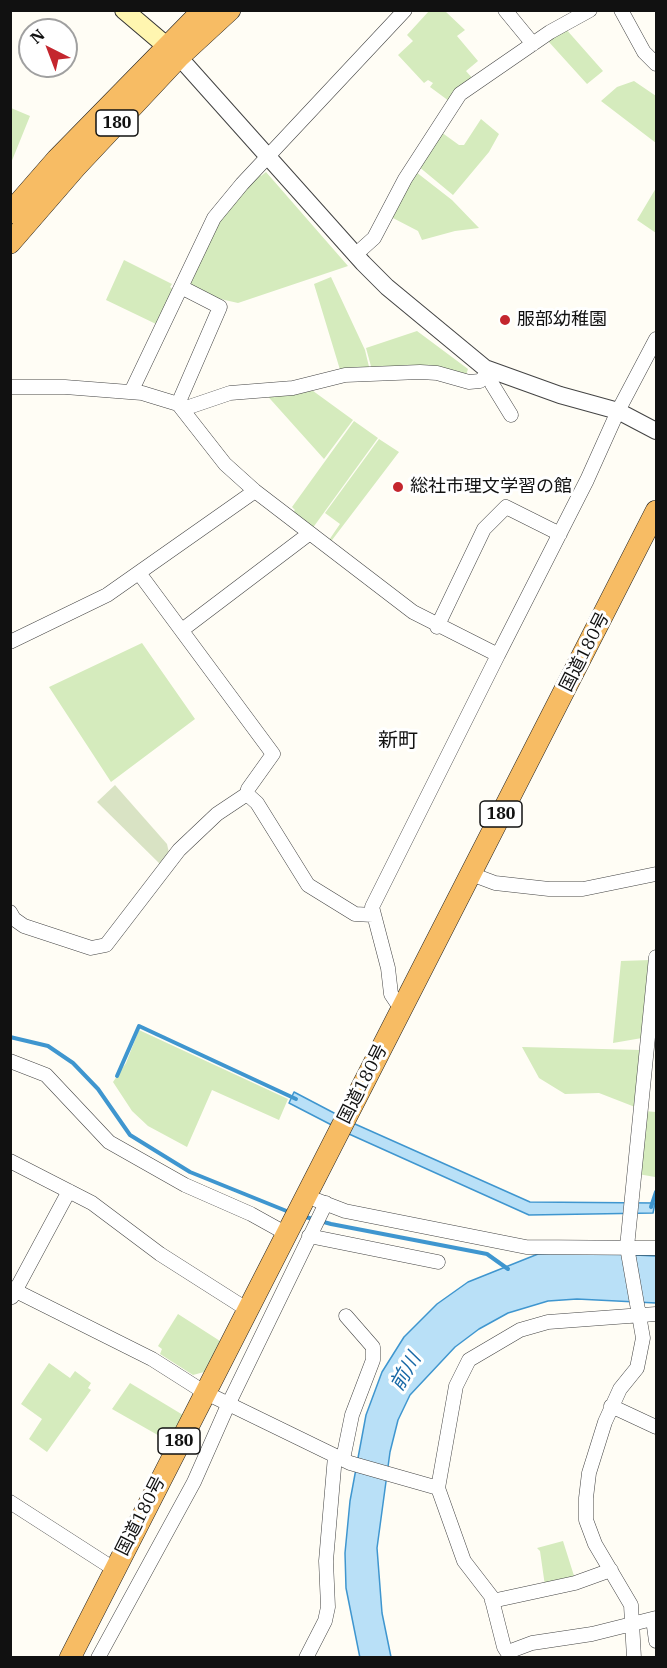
<!DOCTYPE html>
<html>
<head>
<meta charset="utf-8">
<style>
  body { margin:0 }
  #map { position:relative; width:667px; height:1668px; overflow:hidden; background:#fffdf5; font-family:"IBM Plex Serif",serif }
  canvas { display:block }
  .frame { position:absolute; inset:0; border:12px solid #111; pointer-events:none }
  .north { position:absolute; left:18px; top:18px; width:60px; height:60px; box-sizing:border-box; background:#fff; border:2px solid #a0a0a0; border-radius:50%; rotate:318deg; font-size:16px; font-weight:700; line-height:24px; text-align:center; color:#111 }
  .north::after { content:''; display:block; margin:auto; width:21px; height:27px; background:#c4262e; clip-path:polygon(50% 0,100% 100%,50% 72%,0 100%) }
</style>
</head>
<body>
<div id="map">
<canvas width="667" height="1668"></canvas>
<div class="frame"></div>
<div class="north">N</div>
</div>
<script>
const ctx = document.querySelector('canvas').getContext('2d');
ctx.lineJoin = 'round';
function fill(path, color) {
  ctx.fillStyle = color;
  ctx.fill(path, 'evenodd');
}
function toPath(rows) {
  const path = new Path2D();
  for (const r of rows) {
    path.moveTo(r[0], r[1]);
    for (let i = 2; i < r.length; i += 2) path.lineTo(r[i], r[i + 1]);
  }
  return path;
}
function stroke(path, color, width, dash) {
  ctx.strokeStyle = color;
  ctx.lineWidth = width;
  ctx.lineCap = dash ? 'butt' : 'round';
  ctx.setLineDash(dash || []);
  ctx.stroke(path);
}
function drawText(font, color, halo, rows, align = 'center') {
  ctx.font = font + ' "IBM Plex Serif","Noto Sans JP",serif';
  ctx.lineWidth = 6;
  ctx.setLineDash([]);
  ctx.textBaseline = 'middle';
  ctx.strokeStyle = halo;
  ctx.fillStyle = color;
  for (const [text, x, y, turn = 0] of rows) {
    ctx.save();
    ctx.translate(x, y);
    ctx.rotate((+turn || 0) * Math.PI / 180);
    ctx.textAlign = isNaN(turn) ? turn : align;
    if (halo) ctx.strokeText(text, 0, 0);
    ctx.fillText(text, 0, 0);
    ctx.restore();
  }
}
const green = toPath([
  [429,11,445,11,465,30,457,36,478,61,466,71,473,79,449,101,430,87,433,83,428,80,424,83,398,55,413,41,407,35],
  [565,28,603,71,587,84,548,41],
  [634,81,656,96,656,143,601,101,617,87],
  [11,108,30,116,11,163],
  [481,119,499,134,489,152,453,195,418,166,441,132,459,145,464,145],
  [266,172,348,266,238,303,216,298,187,283,221,218,259,174,261,176],
  [416,172,452,200,479,228,455,231,422,240,418,231,391,217],
  [656,188,656,233,637,220],
  [124,260,172,284,170,287,174,290,156,324,106,300],
  [331,277,365,350,370,371,341,373,314,284],
  [417,331,468,369,465,378,372,370,366,348],
  [309,388,353,420,324,459,263,391],
  [354,421,378,438,312,529,292,513,295,510,292,507],
  [379,439,399,452,329,544,327,543,340,524,325,513],
  [142,643,195,719,111,782,49,687],
  [651,960,642,1038,613,1043,621,961],
  [139,1030,288,1099,279,1120,212,1090,187,1147,148,1126,132,1111,113,1082,126,1063],
  [522,1047,642,1050,635,1107,599,1093,565,1094,539,1078],
  [644,1111,656,1112,655,1177,638,1174],
  [178,1314,220,1341,204,1372,193,1375,160,1354,162,1349,158,1346],
  [49,1363,70,1378,75,1371,91,1383,88,1388,91,1390,47,1452,29,1439,42,1419,21,1404],
  [130,1383,183,1415,170,1442,112,1409],
  [563,1541,575,1579,545,1586,540,1551,537,1548]
]);
const cemetery = toPath([
  [115,785,167,844,169,853,161,865,97,802]
]);
const water = toPath([
  [294,1092,355,1124,530,1202,655,1203,653,1213,529,1215,349,1134,289,1103,294,1092],
  [571,1252,656,1256,656,1303,577,1299,548,1301,508,1313,479,1329,455,1347,410,1395,398,1420,390,1452,377,1548,382,1613,391,1657,360,1658,346,1588,345,1553,350,1501,366,1415,382,1372,404,1337,437,1304,468,1282,538,1254,571,1252]
]);
const stream = toPath([
  [10,1037,48,1046,73,1063,98,1089,130,1135,190,1172,289,1212],
  [117,1076,139,1026,296,1099],
  [651,1207,656,1192],
  [302,1216,331,1224,487,1254,508,1269]
]);
const minor = toPath([
  [505,10,533,44],
  [621,10,644,52,656,64],
  [355,255,374,238,405,179,460,94,550,32,590,10],
  [491,370,492,384,511,415],
  [10,387,65,387,142,393,178,404,225,464,255,491,413,612,498,655,372,907,388,968,391,994,401,1009],
  [131,392,214,218,242,184,405,10],
  [178,404,220,307,181,287],
  [183,409,230,393,293,388,345,375,420,372,437,373,469,382,480,381,491,370],
  [437,627,484,529,506,507,560,534],
  [182,630,310,533],
  [10,642,107,595,255,491],
  [498,655,587,480,618,411,656,339],
  [247,794,257,803,308,885,355,914,373,915],
  [471,874,495,883,549,889,583,889,656,874],
  [10,912,14,919,24,926,91,948,106,945,179,850,217,814,247,794,248,789,273,754,139,573],
  [10,1061,46,1075,109,1142,185,1185,251,1214,287,1234],
  [10,1161,92,1203,160,1254,248,1310],
  [306,1196,345,1211,526,1247,656,1248],
  [309,1236,438,1262],
  [10,1288,152,1359,204,1392,350,1463,438,1488],
  [12,1297,69,1191],
  [611,1406,656,1427],
  [343,1459,352,1415,373,1360,373,1347,346,1316],
  [10,1502,114,1569],
  [492,1601,575,1583,611,1570],
  [653,1619,656,1641],
  [508,1652,532,1643,592,1634,656,1618],
  [98,1658,194,1482,228,1405,326,1203],
  [306,1658,325,1621,328,1607,326,1561,335,1456],
  [511,1658,504,1647,491,1596,464,1561,438,1488,456,1386,469,1360,520,1330,548,1322,656,1314],
  [634,1658,631,1605,595,1544,586,1520,586,1498,589,1473,605,1422,620,1389,637,1368,643,1338,627,1247,656,957]
]);
const tertiary = toPath([
  [179,57,363,263,387,287,485,368,560,395,618,411,656,431]
]);
const secondary = toPath([
  [124,10,177,55]
]);
const trunk = toPath([
  [10,213,57,159,203,10],
  [10,243,75,168,179,57,230,10],
  [70,1658,656,511]
]);
const markers = [
  [505,320,6,"#c4262e"],
  [398,487,6,"#c4262e"]
];
const shields = [
  [117,123,42],
  [501,814,42],
  [179,1441,42]
];
const shieldNames = [
  ["180",117,123],
  ["180",501,814],
  ["180",179,1441]
];
const poiNames = [
  ["服部幼稚園",517,320],
  ["総社市理文学習の館",410,487]
];
const streetNames = [
  ["国道180号",585,652,-63],
  ["国道180号",363,1084,-63],
  ["国道180号",141,1516,-63]
];
const neighbourhoodNames = [
  ["新町",398,741]
];
const waterNames = [
  ["前川",406,1372,-60]
];
fill(green, '#d5ebbd');
fill(cemetery, '#d9e3c4');
fill(water, '#b9e0f7');
stroke(water, '#3f96cf', 1.5);
stroke(stream, '#3f96cf', 4);
stroke(minor, '#444', 15);
stroke(tertiary, '#444', 18);
stroke(secondary, '#333', 20);
stroke(trunk, '#222', 22);
stroke(minor, '#fff', 14);
stroke(tertiary, '#fff', 16);
stroke(secondary, '#fff6b0', 18);
stroke(trunk, '#f7bc64', 21);
for (const [x, y, r, color] of markers) {
  const dot = new Path2D();
  dot.arc(x, y, r, 0, 2 * Math.PI);
  ctx.fillStyle = color;
  ctx.fill(dot);
  stroke(dot, '#fff', 2);
}
for (const [x, y, w] of shields) {
  const box = new Path2D();
  box.roundRect(x - w / 2, y - 13, w, 26, 4.5);
  ctx.fillStyle = '#fff';
  ctx.fill(box);
  stroke(box, '#111', 1.5);
}
drawText('bold 16px', '#111', null, shieldNames);
drawText('18px', '#111', '#fff', poiNames, 'left');
drawText('18px', '#111', '#fff', streetNames);
drawText('20px', '#111', '#fff', neighbourhoodNames);
drawText('italic 20px', '#1768a6', '#fff', waterNames);
</script>
</body>
</html>
